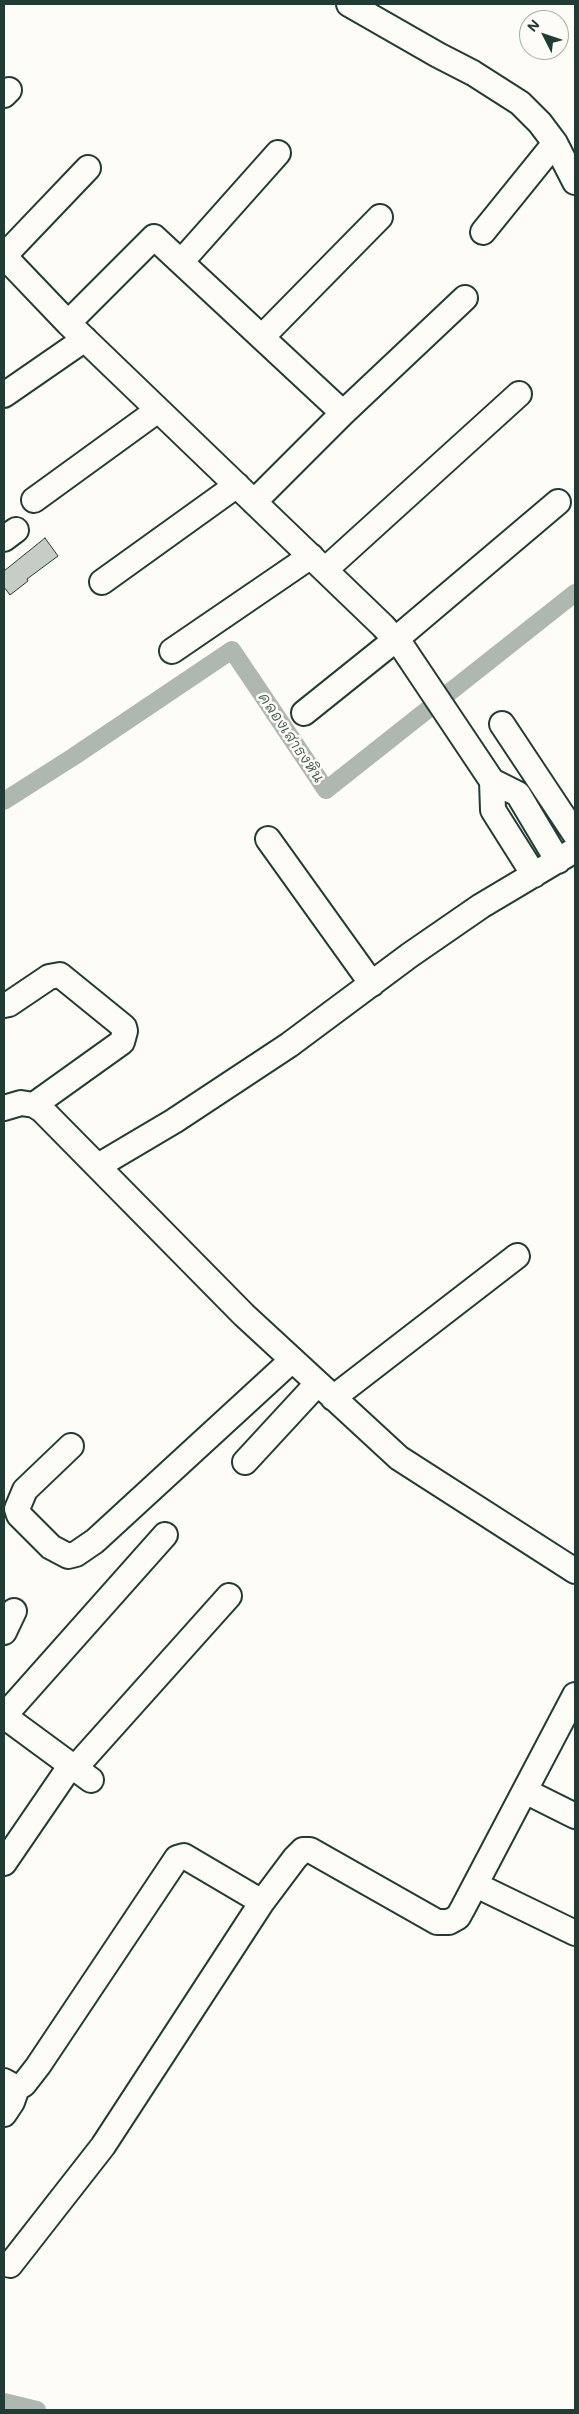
<!DOCTYPE html>
<html>
<head>
<meta charset="utf-8">
<style>
  body { margin:0 }
  #map { position:relative; width:579px; height:2414px; overflow:hidden; background:#fdfcf7; font-family:Mali,sans-serif }
  canvas { display:block }
  .frame { position:absolute; inset:0; border:5px solid #1f3d34; pointer-events:none }
  .north { position:absolute; left:519px; top:10px; width:50px; height:50px; box-sizing:border-box; background:#fdfcf7; border:1px solid #a4b0a9; border-radius:50%; rotate:311deg; font-size:14px; font-weight:700; line-height:20px; text-align:center; color:#1f3d34 }
  .north::after { content:''; display:block; margin:auto; width:18px; height:22px; background:#1f3d34; clip-path:polygon(50% 0,100% 100%,50% 72%,0 100%) }
</style>
</head>
<body>
<div id="map">
<canvas width="579" height="2414"></canvas>
<div class="frame"></div>
<div class="north">N</div>
</div>
<script>
const ctx = document.querySelector('canvas').getContext('2d');
ctx.lineJoin = 'round';
function toPath(rows) {
  const path = new Path2D();
  for (const r of rows) {
    path.moveTo(r[0], r[1]);
    for (let i = 2; i < r.length; i += 2) path.lineTo(r[i], r[i + 1]);
  }
  return path;
}
function stroke(path, color, width, dash) {
  ctx.strokeStyle = color;
  ctx.lineWidth = width;
  ctx.lineCap = dash ? 'butt' : 'round';
  ctx.setLineDash(dash || []);
  ctx.stroke(path);
}
function fill(path, color) {
  ctx.fillStyle = color;
  ctx.fill(path, 'evenodd');
}
function drawText(font, color, halo, rows, align = 'center') {
  ctx.font = font + ' Mali,"Playpen Sans Thai",sans-serif';
  ctx.lineWidth = 5;
  ctx.setLineDash([]);
  ctx.textBaseline = 'middle';
  ctx.strokeStyle = halo;
  ctx.fillStyle = color;
  for (const [text, x, y, turn = 0] of rows) {
    ctx.save();
    ctx.translate(x, y);
    ctx.rotate((+turn || 0) * Math.PI / 180);
    ctx.textAlign = isNaN(turn) ? turn : align;
    if (halo) ctx.strokeText(text, 0, 0);
    ctx.fillText(text, 0, 0);
    ctx.restore();
  }
}
const canal = toPath([
  [4,801,73,757,232,650,326,790,575,593],
  [4,2402,37,2410]
]);
const building = toPath([
  [45,538,58,556,27,579,28,581,10,595,4,587,4,571,45,538]
]);
const minor = toPath([
  [349,4,438,55,473,73,520,103,540,123,555,143,575,182],
  [4,95,9,90],
  [483,232,555,143],
  [4,256,68,323,383,626,403,648,492,781],
  [4,256,88,168],
  [181,262,278,153],
  [68,323,154,237,343,413],
  [262,337,380,217],
  [4,395,85,339],
  [34,500,158,410],
  [254,502,343,413,465,298],
  [4,539,16,530],
  [325,570,519,394],
  [102,582,237,485],
  [172,651,311,556],
  [304,713,395,640,558,502],
  [502,724,575,834],
  [268,839,372,984],
  [534,875,493,810,492,781,518,794,558,861],
  [4,1005,9,1004,49,977,60,975,124,1027,125,1031,122,1042,34,1105],
  [4,1108,21,1103,34,1105,42,1110,244,1315,399,1458,575,1571],
  [98,1166,174,1121,289,1045,410,955,481,906,575,850],
  [333,1398,517,1256],
  [71,1446,25,1490,17,1509,19,1515,51,1547,68,1556,76,1554,95,1541,292,1360],
  [245,1462,317,1384],
  [4,1632,14,1611],
  [4,1716,165,1535],
  [4,1716,91,1780],
  [75,1768,229,1596],
  [525,1791,575,1816],
  [4,1863,71,1765],
  [476,1885,575,1933],
  [4,2081,17,2088,24,2084,38,2066,177,1858,184,1856,262,1902],
  [4,2114,12,2102,17,2088],
  [10,2265,103,2146,262,1902,295,1858,303,1850,310,1850,437,1922,449,1922,458,1917,463,1908,575,1695]
]);
const waterNames = [
  ["คลองเสาธงหิน",291,738,56]
];
stroke(canal, '#aeb8b1', 18);
fill(building, '#c6cdc7');
stroke(building, '#1f3d34', 1);
stroke(minor, '#1f3d34', 28);
stroke(minor, '#fdfcf7', 24);
drawText('italic 15px', '#435c53', '#fdfcf7', waterNames);
</script>
</body>
</html>
